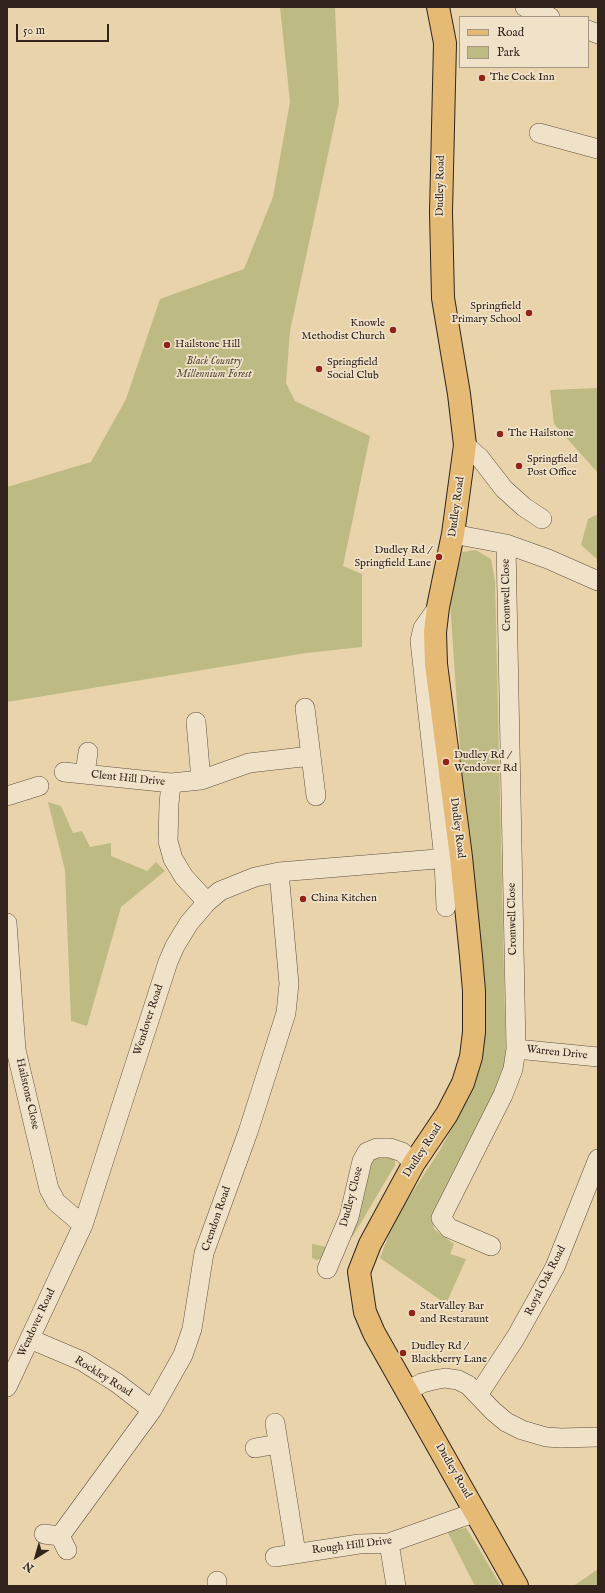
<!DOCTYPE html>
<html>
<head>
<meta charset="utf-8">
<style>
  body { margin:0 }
  #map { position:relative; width:605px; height:1593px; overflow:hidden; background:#e8d3aa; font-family:"IM FELL English",serif }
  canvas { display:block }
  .frame { position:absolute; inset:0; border:8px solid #32241d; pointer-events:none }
  .legend { position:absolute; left:459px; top:16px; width:130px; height:52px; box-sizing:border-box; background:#f0e2c8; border:1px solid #a49684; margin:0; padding:5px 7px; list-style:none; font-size:12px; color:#32241d }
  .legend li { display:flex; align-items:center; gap:8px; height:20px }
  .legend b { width:20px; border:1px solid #a49684 }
  .north { position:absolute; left:16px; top:1537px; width:40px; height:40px; -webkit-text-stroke:3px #f0e2c8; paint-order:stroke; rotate:217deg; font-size:11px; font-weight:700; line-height:16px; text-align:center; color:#32241d }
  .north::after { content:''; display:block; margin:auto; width:14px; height:18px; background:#32241d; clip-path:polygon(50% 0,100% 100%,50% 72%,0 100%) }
  .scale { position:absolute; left:16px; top:24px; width:93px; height:18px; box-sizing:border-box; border:2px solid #32241d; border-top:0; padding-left:5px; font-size:12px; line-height:14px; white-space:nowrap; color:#32241d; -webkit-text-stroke:3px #f0e2c8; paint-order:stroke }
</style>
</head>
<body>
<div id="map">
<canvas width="605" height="1593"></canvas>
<div class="frame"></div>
<ul class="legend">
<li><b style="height:5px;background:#e4ba75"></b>Road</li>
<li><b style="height:11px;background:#bdba84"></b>Park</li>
</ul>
<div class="north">N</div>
<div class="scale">50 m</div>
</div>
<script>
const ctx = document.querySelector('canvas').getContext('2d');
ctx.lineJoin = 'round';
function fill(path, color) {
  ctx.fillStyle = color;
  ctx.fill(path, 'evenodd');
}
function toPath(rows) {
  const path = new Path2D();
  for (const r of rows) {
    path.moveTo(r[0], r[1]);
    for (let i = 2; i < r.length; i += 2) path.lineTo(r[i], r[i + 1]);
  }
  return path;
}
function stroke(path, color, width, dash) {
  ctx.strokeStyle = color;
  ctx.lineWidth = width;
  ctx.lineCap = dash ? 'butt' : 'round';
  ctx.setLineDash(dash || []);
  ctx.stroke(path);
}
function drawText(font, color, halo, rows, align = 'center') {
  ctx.font = font + ' "IM FELL English",serif';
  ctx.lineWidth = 3.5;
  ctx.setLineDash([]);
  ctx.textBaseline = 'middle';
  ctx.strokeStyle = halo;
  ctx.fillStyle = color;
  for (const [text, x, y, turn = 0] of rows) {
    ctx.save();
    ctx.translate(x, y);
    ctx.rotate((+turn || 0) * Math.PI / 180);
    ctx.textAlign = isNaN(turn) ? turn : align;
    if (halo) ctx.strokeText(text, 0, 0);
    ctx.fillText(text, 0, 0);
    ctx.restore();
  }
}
const green = toPath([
  [280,7,335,7,339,103,290,331,286,383,295,401,370,436,343,566,362,574,362,647,306,653,7,702,7,487,91,462,126,399,160,299,244,269,273,197,290,102],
  [598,388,598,473,554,424,550,390],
  [598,514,598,560,581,545,588,519],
  [476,550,491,559,495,581,506,1062,502,1082,432,1214,434,1229,454,1244,450,1254,466,1259,446,1304,380,1258,395,1219,440,1150,468,1098,480,1054,450,600,462,552],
  [48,802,61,806,73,833,82,831,90,847,111,843,111,856,147,871,156,862,165,871,121,907,87,1026,71,1021,65,870],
  [385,1155,395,1160,395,1165,353,1236,347,1236,368,1167,375,1157],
  [312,1244,327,1247,323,1258,317,1260,312,1258],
  [466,1528,475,1542,501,1586,475,1586,447,1531],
  [598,1569,598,1586,573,1586,578,1583]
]);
const minor = toPath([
  [525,7,550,17],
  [588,30,598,34],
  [539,133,598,149],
  [465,445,480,458,504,489,524,507,542,519],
  [453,534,506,544,548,559,598,581],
  [438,607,423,628,420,641,444,859,446,907],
  [305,708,316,796],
  [196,722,201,780],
  [64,772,171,783],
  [85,774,88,752],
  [7,796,39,786],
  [207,902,184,877,173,859,168,841,169,804,171,783,201,780,249,763,311,756],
  [7,923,16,1050,49,1189,56,1202,83,1225],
  [516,1049,598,1057],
  [491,1246,449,1228,441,1218,503,1095,513,1069,516,1049,506,544],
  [327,1269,349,1217,362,1161,367,1152,377,1148,390,1148,402,1152,414,1163],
  [30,1339,82,1361,117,1383,152,1410],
  [7,1387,83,1225,168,962,175,946,189,923,207,902,220,891,255,877,279,872,461,857],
  [407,1391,422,1383,434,1380,445,1378,458,1380,468,1385,493,1411,506,1422,522,1430,546,1437,561,1438,598,1437],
  [478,1395,516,1337,555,1267,598,1159],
  [275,1423,296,1553],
  [255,1448,278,1444],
  [44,1534,60,1536,67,1550],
  [60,1536,152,1410,183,1355,192,1329,204,1253,248,1132,286,1013,289,984,279,872],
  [389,1543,396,1586],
  [275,1557,359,1544,389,1543,476,1512],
  [217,1581,217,1586]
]);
const major = toPath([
  [438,7,445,43,441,212,443,298,459,394,465,445,453,534,438,607,435,632,436,664,461,857,471,956,474,991,474,1032,471,1057,463,1083,447,1114,414,1163,370,1244,359,1272,365,1312,374,1333,517,1586]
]);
const markers = [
  [482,78,4,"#8f2418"],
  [529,313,4,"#8f2418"],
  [393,330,4,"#8f2418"],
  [167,345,4,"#8f2418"],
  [319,369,4,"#8f2418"],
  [500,434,4,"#8f2418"],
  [519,466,4,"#8f2418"],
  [439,557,4,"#8f2418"],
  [446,762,4,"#8f2418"],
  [303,899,4,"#8f2418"],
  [412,1313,4,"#8f2418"],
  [403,1353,4,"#8f2418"]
];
const poiNames = [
  ["The Cock Inn",490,78],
  ["Springfield",521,307,"right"],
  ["Primary School",521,320,"right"],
  ["Knowle",385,324,"right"],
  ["Methodist Church",385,337,"right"],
  ["Hailstone Hill",175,345],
  ["Springfield",327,363],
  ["Social Club",327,376],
  ["The Hailstone",508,434],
  ["Springfield",527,460],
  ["Post Office",527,473],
  ["Dudley Rd /",431,551,"right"],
  ["Springfield Lane",431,564,"right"],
  ["Dudley Rd /",454,756],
  ["Wendover Rd",454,769],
  ["China Kitchen",311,899],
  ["StarValley Bar",420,1307],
  ["and Restaraunt",420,1320],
  ["Dudley Rd /",411,1347],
  ["Blackberry Lane",411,1360]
];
const streetNames = [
  ["Dudley Road",441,186,-89],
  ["Dudley Road",457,507,-82],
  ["Cromwell Close",507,595,-91],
  ["Clent Hill Drive",128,779,6],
  ["Dudley Road",457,828,83],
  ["Cromwell Close",513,919,-91],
  ["Wendover Road",149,1020,-72],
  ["Warren Drive",557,1053,6],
  ["Hailstone Close",27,1094,77],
  ["Dudley Road",423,1151,-57],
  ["Dudley Close",352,1197,-75],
  ["Crendon Road",217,1219,-71],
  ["Royal Oak Road",546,1281,-63],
  ["Wendover Road",37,1323,-65],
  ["Rockley Road",103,1377,32],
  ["Dudley Road",453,1471,60],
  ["Rough Hill Drive",352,1546,-7]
];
const parkNames = [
  ["Black Country",214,362],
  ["Millennium Forest",214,375]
];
fill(green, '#bdba84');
stroke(minor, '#605040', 20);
stroke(major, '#32241d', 24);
stroke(minor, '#f0e2c8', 19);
stroke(major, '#e4ba75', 22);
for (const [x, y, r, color] of markers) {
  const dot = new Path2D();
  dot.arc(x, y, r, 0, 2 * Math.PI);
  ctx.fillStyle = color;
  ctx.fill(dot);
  stroke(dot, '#f0e2c8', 1.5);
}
drawText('11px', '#32241d', '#f0e2c8', poiNames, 'left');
drawText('11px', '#32241d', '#f0e2c8', streetNames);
drawText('italic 11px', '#554a37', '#f0e2c8', parkNames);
</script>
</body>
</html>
